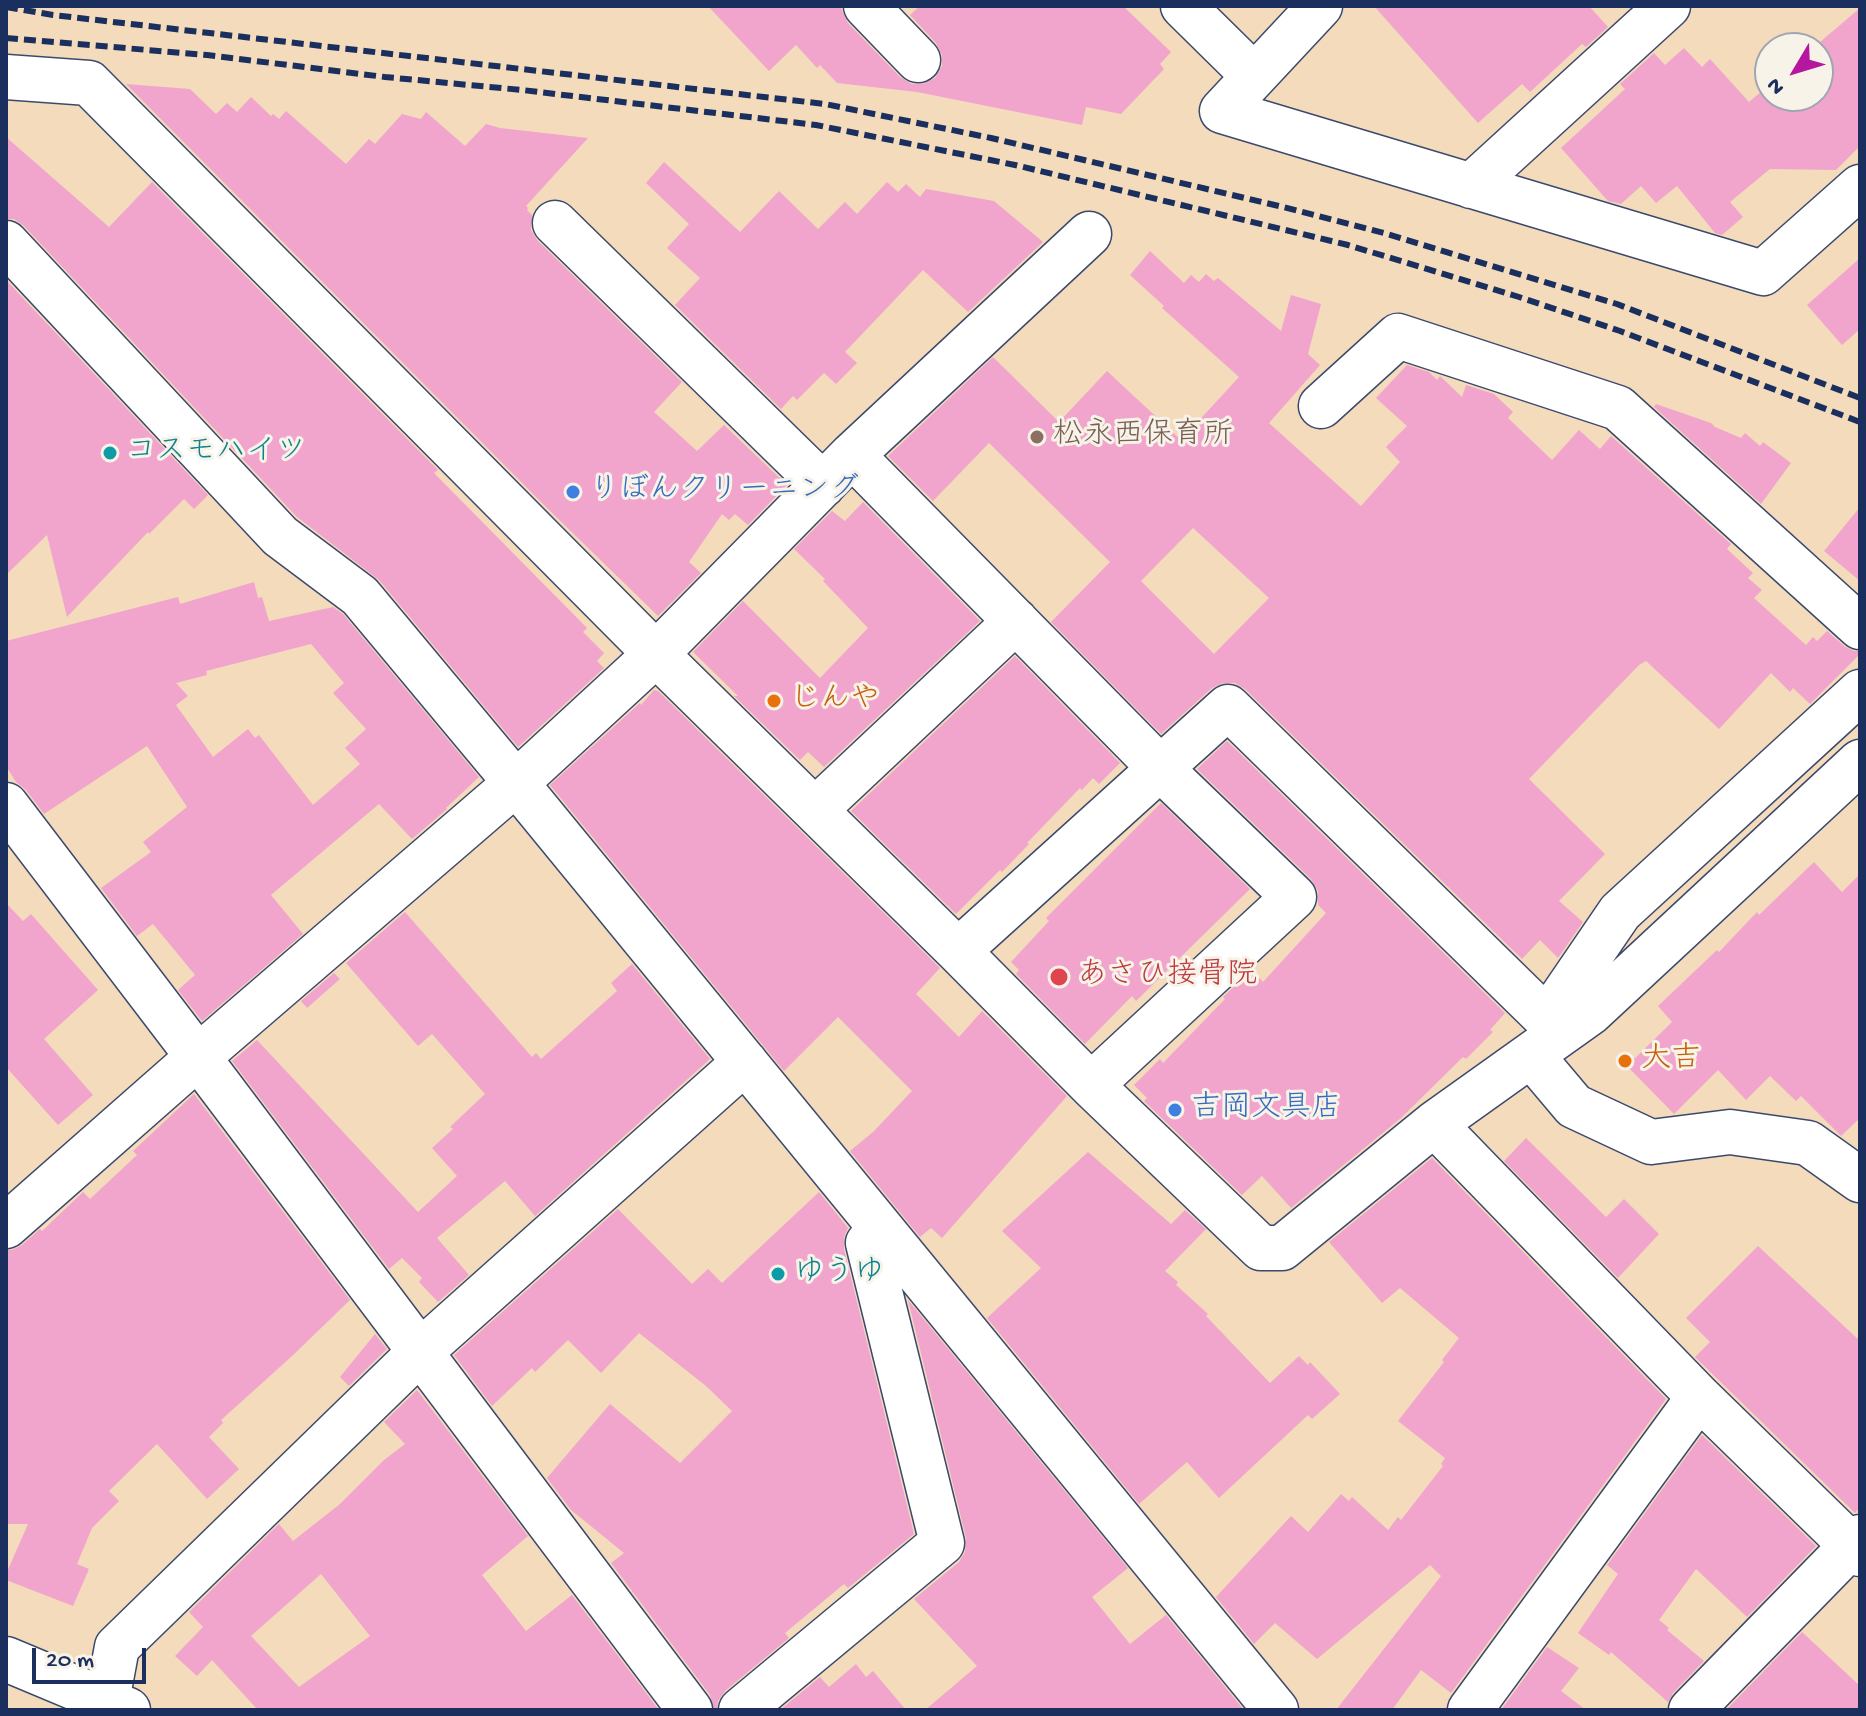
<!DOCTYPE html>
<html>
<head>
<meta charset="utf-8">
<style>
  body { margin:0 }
  #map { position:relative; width:1866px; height:1716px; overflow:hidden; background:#f3dbbc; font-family:"Gochi Hand",sans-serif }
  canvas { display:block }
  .frame { position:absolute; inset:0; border:8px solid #1b2f5e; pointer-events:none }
  .north { position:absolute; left:1754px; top:32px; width:80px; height:80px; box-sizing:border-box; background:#f7f3e8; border:2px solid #9fa5b1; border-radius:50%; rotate:232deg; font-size:22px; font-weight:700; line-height:32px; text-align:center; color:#1b2f5e }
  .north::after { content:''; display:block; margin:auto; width:28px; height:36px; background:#b5179e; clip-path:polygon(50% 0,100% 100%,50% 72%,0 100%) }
  .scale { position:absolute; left:32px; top:1648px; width:114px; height:36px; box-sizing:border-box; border:4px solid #1b2f5e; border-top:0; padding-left:10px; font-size:24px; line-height:28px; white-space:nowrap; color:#1b2f5e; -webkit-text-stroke:6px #f7f3e8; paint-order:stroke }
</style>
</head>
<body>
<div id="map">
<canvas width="1866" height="1716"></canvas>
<div class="frame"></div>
<div class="north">N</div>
<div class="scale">20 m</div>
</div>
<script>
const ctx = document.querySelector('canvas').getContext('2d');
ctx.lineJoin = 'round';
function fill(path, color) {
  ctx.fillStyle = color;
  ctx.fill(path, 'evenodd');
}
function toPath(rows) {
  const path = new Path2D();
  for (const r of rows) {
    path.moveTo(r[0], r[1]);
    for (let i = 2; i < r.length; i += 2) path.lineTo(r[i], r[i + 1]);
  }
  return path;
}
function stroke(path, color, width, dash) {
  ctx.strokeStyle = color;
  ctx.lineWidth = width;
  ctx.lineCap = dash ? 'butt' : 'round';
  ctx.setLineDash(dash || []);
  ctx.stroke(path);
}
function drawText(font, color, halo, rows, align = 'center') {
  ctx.font = font + ' "Gochi Hand","Klee One",sans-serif';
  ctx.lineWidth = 6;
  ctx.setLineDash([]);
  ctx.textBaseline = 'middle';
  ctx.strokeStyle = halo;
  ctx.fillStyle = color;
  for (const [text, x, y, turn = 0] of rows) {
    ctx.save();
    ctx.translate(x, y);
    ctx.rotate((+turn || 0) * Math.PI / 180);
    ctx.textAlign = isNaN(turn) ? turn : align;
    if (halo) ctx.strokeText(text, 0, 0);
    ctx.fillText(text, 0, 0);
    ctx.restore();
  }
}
const building = toPath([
  [708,6,840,6,848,23,900,77,912,84,923,84,935,78,942,66,942,55,936,43,910,15,920,6,1123,6,1171,52,1160,64,1164,69,1121,114,1086,107,1082,125,917,92,837,83,820,65,817,68,796,45,769,71],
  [1374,6,1589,6,1608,27,1586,47,1582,44,1530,92,1522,84,1478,123],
  [1860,8,1860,146,1836,170,1770,169,1730,202,1743,217,1722,235,1715,233,1677,186,1656,203,1641,186,1621,204,1608,201,1561,148,1625,89,1620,84,1654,53,1665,65,1684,48,1702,67,1710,59,1749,102,1770,84,1770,96,1818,96,1818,48,1813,48],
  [126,84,190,89,216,114,227,103,237,112,251,97,271,116,273,114,279,119,286,111,346,164,369,139,375,144,402,114,421,119,426,112,465,146,486,124,500,128,588,138,526,206,528,208,527,210,532,215,531,230,538,241,682,382,654,412,697,451,724,425,787,485,748,525,735,514,729,520,722,514,689,562,701,573,658,616,546,507],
  [6,137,109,227,152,182,438,470,434,473,587,628,583,632,604,653,597,661,604,668,518,747,379,580,297,517,24,226,14,219,6,219],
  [664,162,740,232,779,191,818,229,845,202,857,214,887,182,898,192,906,184,920,197,926,189,994,201,1043,242,968,312,923,270,845,352,857,363,836,384,824,373,797,400,793,396,781,409,675,305,700,278,667,248,689,224,646,183],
  [1150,251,1184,283,1191,275,1199,282,1206,274,1214,281,1218,278,1281,331,1291,295,1321,304,1308,354,1320,365,1269,423,1361,506,1400,462,1386,447,1407,426,1376,398,1407,365,1429,372,1437,380,1440,376,1462,397,1466,385,1494,394,1513,412,1508,418,1552,460,1579,430,1600,449,1611,436,1731,544,1727,549,1753,573,1748,578,1762,590,1754,598,1806,645,1813,637,1817,641,1827,631,1844,646,1854,651,1860,651,1860,654,1810,704,1793,688,1790,692,1771,673,1719,729,1646,661,1639,665,1529,779,1605,854,1559,901,1583,922,1558,958,1540,940,1522,959,1245,689,1235,683,1223,683,1212,688,1161,734,1051,622,1110,562,989,443,933,501,888,456,993,357,1059,422,1107,371,1181,440,1239,377,1162,308,1164,306,1130,275],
  [1193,528,1269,598,1214,654,1141,581],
  [1860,258,1860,329,1842,345,1807,305],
  [6,280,208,495,194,509,184,499,149,534,148,532,67,617,47,535,6,575],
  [1656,404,1711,423,1715,427,1741,438,1745,433,1760,446,1763,442,1791,463,1761,504,1654,407],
  [863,502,980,621,824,767,808,752,800,760,734,696,738,696,693,652,743,601,820,678,868,628,823,581,825,579,794,549,832,511,845,521],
  [1860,507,1860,581,1824,551],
  [254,582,258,598,262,597,269,621,333,607,343,614,479,777,446,808,447,809,412,839,379,804,271,895,303,934,202,1021,178,990,195,975,153,924,137,936,101,888,151,852,143,842,187,807,147,746,44,814,26,790,16,782,6,766,6,641,178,597,180,604],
  [311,644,344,683,333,693,366,729,345,748,360,764,313,805,259,735,255,738,248,729,213,757,176,705,188,696,176,683,207,675,206,671],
  [1015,656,1120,763,1099,784,1093,778,1082,790,1080,788,1027,843,1029,844,1002,872,1000,870,956,914,851,811],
  [654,690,658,691,940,968,916,994,959,1037,982,1011,1067,1096,942,1238,931,1228,920,1237,850,1151,873,1132,912,1091,838,1017,784,1071,550,785,640,703,641,705],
  [1227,741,1505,1013,1490,1030,1493,1032,1466,1059,1463,1057,1401,1118,1291,1208,1262,1176,1242,1195,1144,1101,1147,1098,1134,1085,1160,1059,1163,1063,1225,999,1223,997,1252,970,1263,982,1326,913,1318,905,1318,891,1311,879,1197,769],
  [1161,803,1250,889,1136,1001,1132,996,1085,1044,1016,974,1019,970,1011,962,1049,921,1046,918],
  [1814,862,1842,892,1860,874,1860,1118,1841,1136,1801,1096,1796,1101,1770,1076,1746,1100,1718,1070,1674,1114,1627,1066,1672,1022,1658,1006,1717,950,1719,952,1757,912,1759,915],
  [6,903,23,921,31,914,98,990,44,1039,93,1095,58,1125,6,1067],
  [405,912,532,1057,536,1053,541,1059,617,991,611,983,632,964,710,1059,535,1216,505,1181,437,1238,469,1275,438,1302,419,1282,422,1278,402,1258,389,1269,232,1061,257,1040,418,1212,457,1176,432,1148,453,1129,450,1127,485,1094,432,1034,418,1046,346,963],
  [334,973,340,979,307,1008,301,1001],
  [194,1094,350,1300,291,1357,221,1420,223,1423,209,1437,239,1469,207,1499,157,1444,109,1491,119,1501,92,1528,77,1564,89,1569,73,1606,6,1580,6,1574,28,1524,6,1524,6,1250,12,1250,22,1245,40,1229,42,1231,83,1192,90,1199,137,1155,133,1151],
  [1526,1138,1606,1217,1624,1199,1659,1234,1618,1278,1504,1161],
  [1088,1152,1171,1224,1185,1210,1206,1229,1165,1271,1178,1282,1176,1285,1208,1314,1206,1316,1270,1383,1299,1356,1308,1365,1310,1362,1340,1394,1312,1419,1308,1415,1219,1498,1187,1462,1139,1504,987,1318,1041,1268,1002,1231],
  [1432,1158,1666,1399,1451,1693,1421,1670,1392,1710,1336,1710,1441,1576,1430,1565,1317,1659,1275,1623,1254,1644,1216,1597,1291,1516,1308,1532,1341,1494,1349,1501,1352,1497,1388,1530,1398,1517,1401,1520,1443,1466,1441,1464,1445,1458,1398,1421,1444,1362,1442,1360,1459,1338,1400,1288,1382,1303,1329,1242],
  [819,1192,848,1228,844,1237,844,1249,914,1534,848,1588,844,1584,785,1633,789,1638,725,1691,718,1701,717,1710,714,1710,710,1695,611,1563,624,1553,571,1510,547,1478,610,1404,680,1463,732,1411,706,1386,639,1333,601,1373,568,1340,535,1372,532,1368,492,1406,454,1355,618,1209,692,1284,708,1269,722,1283],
  [1758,1246,1860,1341,1860,1507,1855,1513,1695,1357,1710,1342,1686,1318],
  [908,1300,1128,1568,1092,1597,1130,1644,1166,1615,1244,1710,925,1710,977,1666,914,1599,959,1562,965,1552,966,1538],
  [375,1334,387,1349,349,1386,340,1377],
  [417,1390,528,1536,482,1575,526,1631,572,1595,659,1710,258,1710,212,1660,197,1676,175,1656,203,1627,189,1612,279,1524,293,1541,340,1504,384,1460,405,1444,384,1422],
  [321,1574,370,1636,299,1687,251,1636],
  [1702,1435,1816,1546,1747,1617,1696,1569,1659,1620,1669,1628,1667,1630,1704,1661,1673,1693,1668,1702,1611,1652,1609,1655,1578,1633,1618,1574,1607,1565],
  [1802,1632,1860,1686,1860,1710,1726,1710],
  [1547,1647,1579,1668,1561,1691,1586,1710,1501,1710],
  [856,1664,866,1677,873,1671,906,1710,780,1710,820,1677,829,1687]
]);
const minor = toPath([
  [866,6,918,60],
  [1183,6,1254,76],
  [1320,6,1222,111,1763,273,1860,187],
  [6,77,89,83,656,654,516,783,198,1057,6,1226],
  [1471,186,1668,6],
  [555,223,823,485],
  [1089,234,852,455,656,654,958,951,1091,1085,1261,1248,1282,1248,1434,1124,1591,1012,1860,762],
  [6,243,280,536,360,596,516,783,1276,1710],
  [1321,406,1398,336,1618,408,1860,627],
  [852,455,1161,769,1294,897,1091,1085],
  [6,805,198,1057,690,1710],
  [815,810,1016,621],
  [958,951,1228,707,1547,1019,1556,1037],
  [1547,1019,1620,912,1860,692],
  [1531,1055,1574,1106,1651,1142,1730,1132,1808,1143,1860,1180],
  [1434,1124,1699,1397,1860,1554],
  [107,1701,117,1647,420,1352,745,1062],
  [741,1710,942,1543,868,1243,880,1227],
  [1470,1710,1699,1397],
  [1691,1710,1860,1537]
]);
const highway = toPath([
  [6,1659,128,1710]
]);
const rail = toPath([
  [6,7,53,15,825,104,991,138,1283,207,1384,233,1617,304,1860,398],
  [6,38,207,55,385,77,522,90,816,125,1015,165,1348,245,1519,297,1620,331,1860,422]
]);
const markers = [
  [1037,437,8,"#8d6e63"],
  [110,453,8,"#0f9aa8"],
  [573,492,8,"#3f7fe0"],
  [774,701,8,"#e8710a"],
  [1059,977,10,"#e0444e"],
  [1625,1061,8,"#e8710a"],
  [1175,1110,8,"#3f7fe0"],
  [778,1274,8,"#0f9aa8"]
];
const educationNames = [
  ["松永西保育所",1053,437]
];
const cultureNames = [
  ["コスモハイツ",126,453],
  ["ゆうゆ",794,1274]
];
const shopNames = [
  ["りぼんクリーニング",589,492],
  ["吉岡文具店",1191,1110]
];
const foodNames = [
  ["じんや",790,701],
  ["大吉",1641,1061]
];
const healthNames = [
  ["あさひ接骨院",1077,977]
];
fill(building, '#f1a5cc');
stroke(minor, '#3b496c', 47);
stroke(highway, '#3b496c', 47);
stroke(minor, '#fff', 44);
stroke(highway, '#fff', 44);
stroke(rail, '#1b2f5e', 6, [12, 6]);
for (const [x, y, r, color] of markers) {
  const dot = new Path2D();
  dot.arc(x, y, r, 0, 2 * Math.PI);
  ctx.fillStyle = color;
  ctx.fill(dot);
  stroke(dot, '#f7f3e8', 3);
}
drawText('30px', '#785e54', '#f7f3e8', educationNames, 'left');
drawText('30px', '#0d838f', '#f7f3e8', cultureNames, 'left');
drawText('30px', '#366cbe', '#f7f3e8', shopNames, 'left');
drawText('30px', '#c56008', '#f7f3e8', foodNames, 'left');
drawText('30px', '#be3a42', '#f7f3e8', healthNames, 'left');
</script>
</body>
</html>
